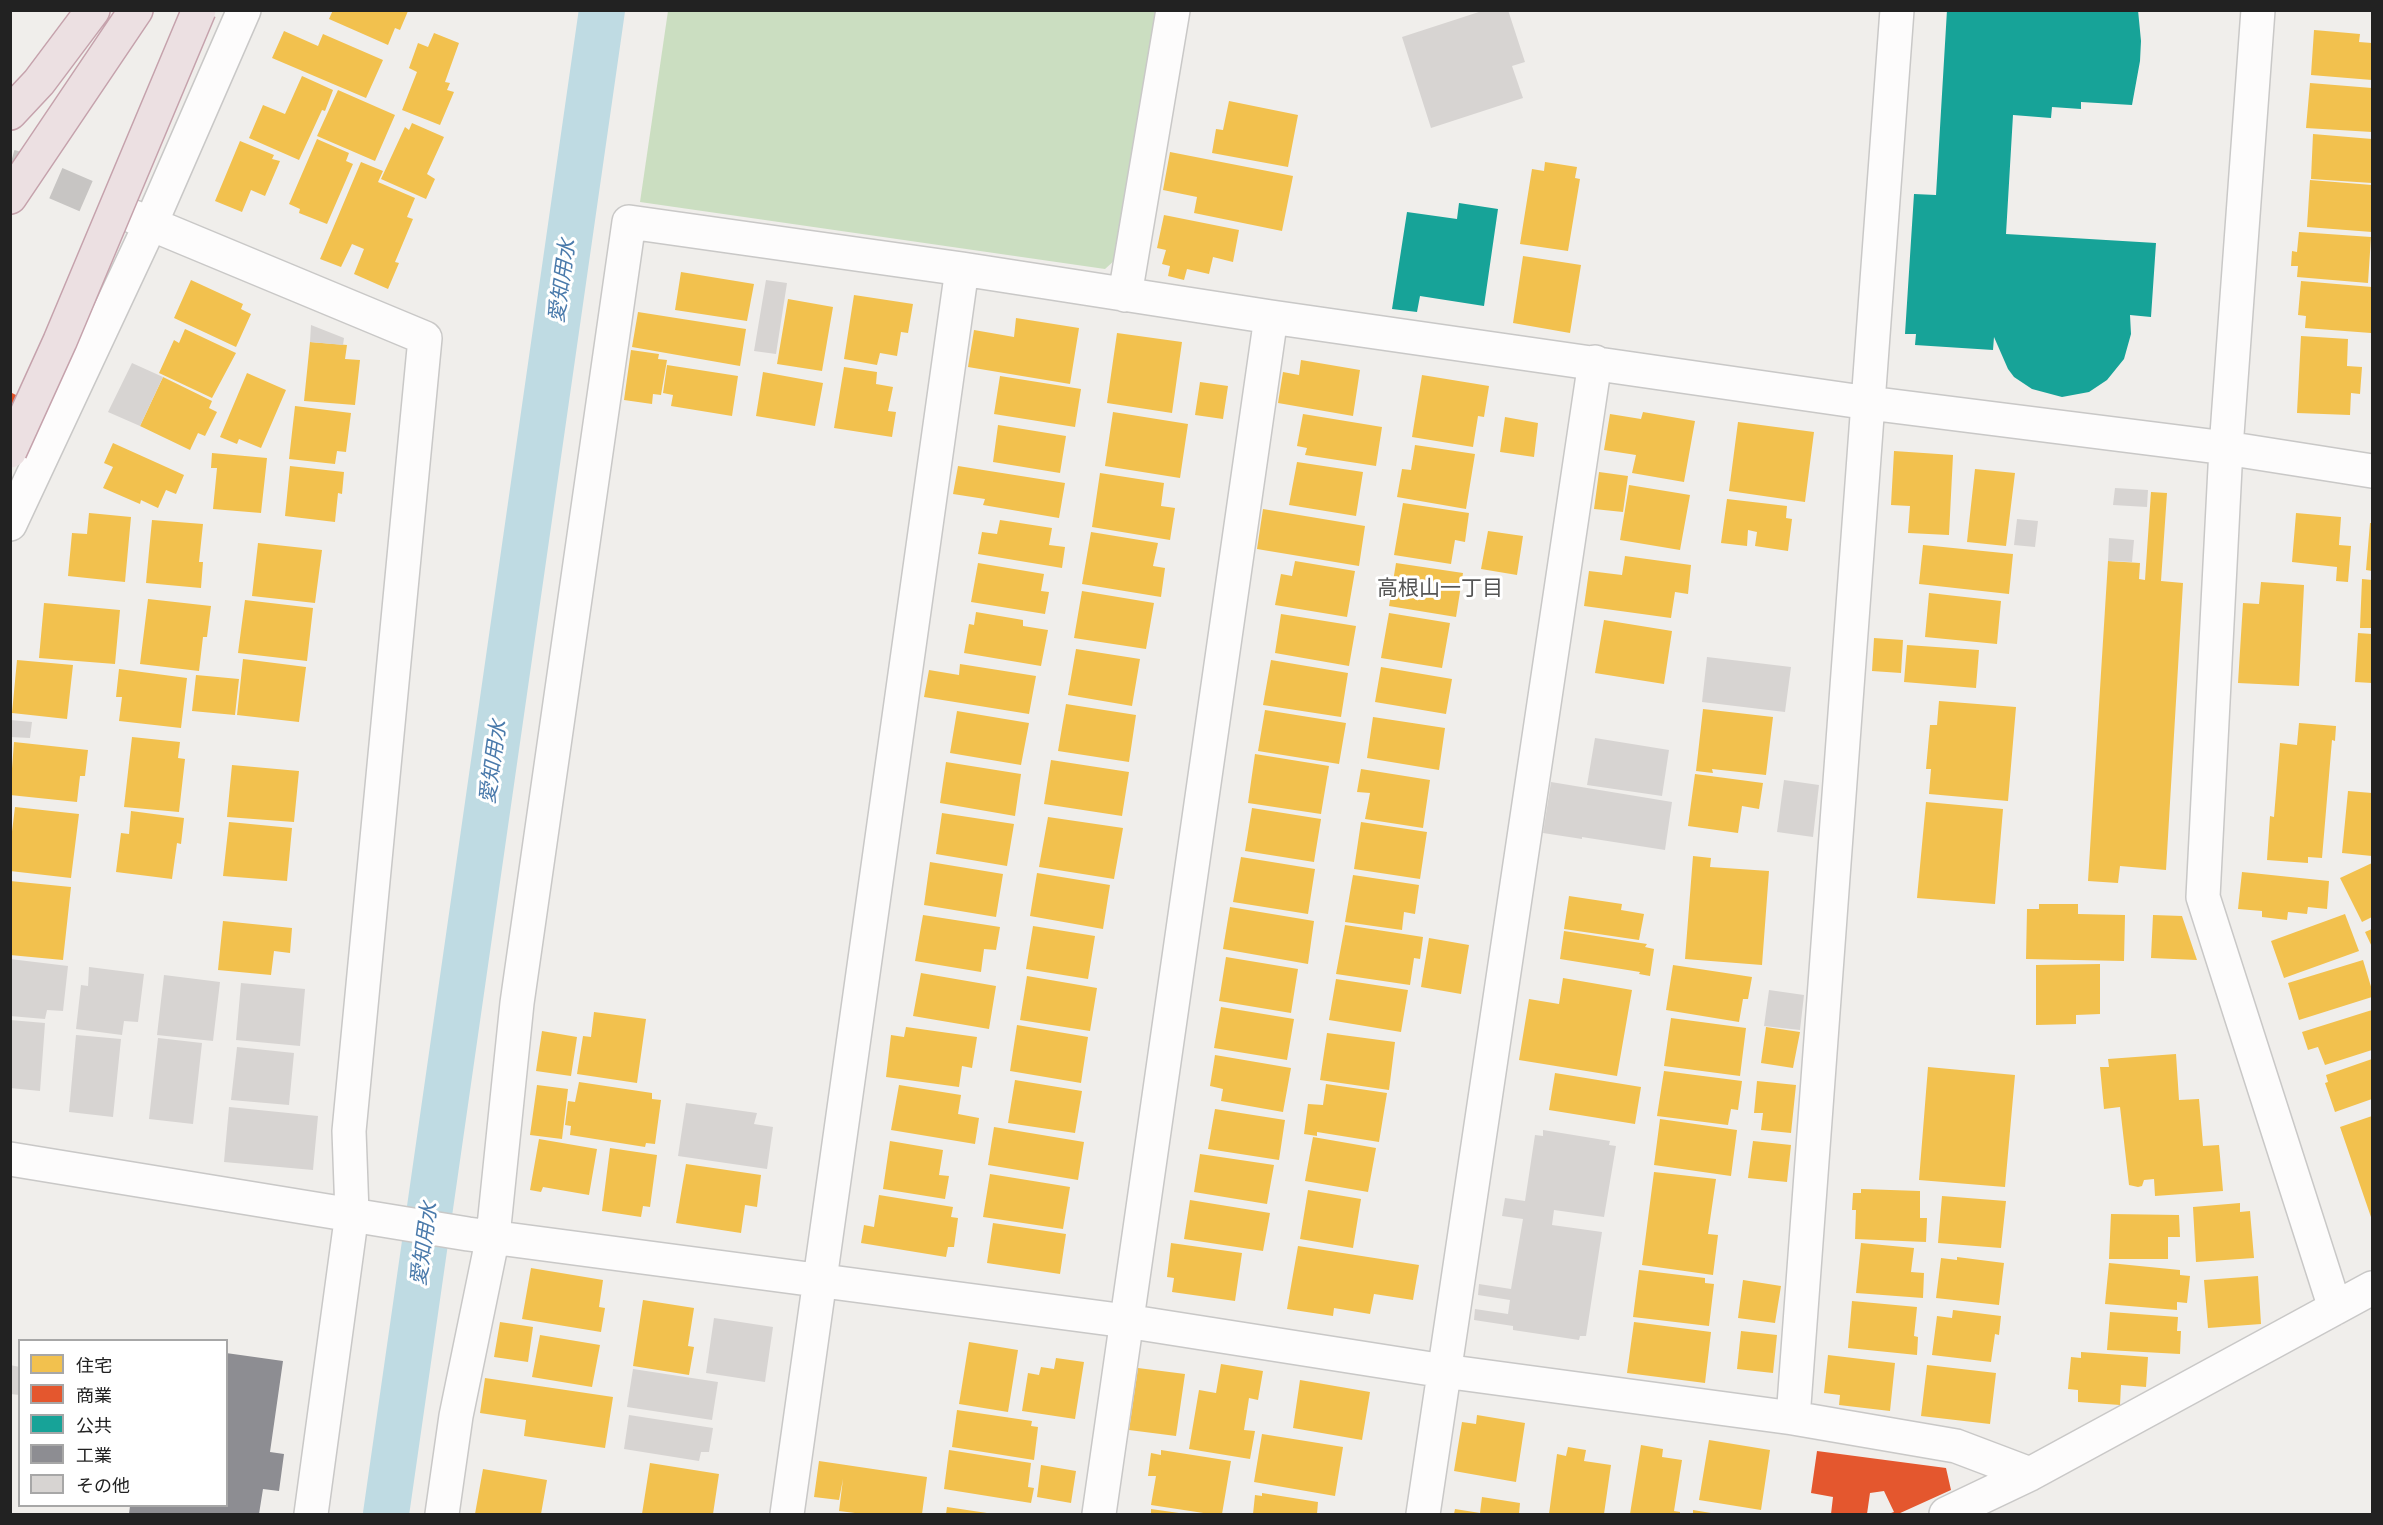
<!DOCTYPE html>
<html>
<head>
<meta charset="utf-8">
<style>
  body { margin:0 }
  #map { position:relative; width:2383px; height:1525px; overflow:hidden; background:#f0eeeb; font-family:"Fira Sans Condensed","Noto Sans JP",sans-serif }
  canvas { display:block }
  .frame { position:absolute; inset:0; border:12px solid #222; pointer-events:none }
  .legend { position:absolute; left:18px; top:1339px; width:210px; height:168px; box-sizing:border-box; background:#fff; border:2px solid #a7a7a7; margin:0; padding:8px 10px; list-style:none; font-size:18px; color:#222 }
  .legend li { display:flex; align-items:center; gap:12px; height:30px }
  .legend b { width:30px; border:2px solid #a7a7a7 }
</style>
</head>
<body>
<div id="map">
<canvas width="2383" height="1525"></canvas>
<div class="frame"></div>
<ul class="legend">
<li><b style="height:16px;background:#f2c14e"></b>住宅</li>
<li><b style="height:16px;background:#e4572e"></b>商業</li>
<li><b style="height:16px;background:#17a398"></b>公共</li>
<li><b style="height:16px;background:#8d8d92"></b>工業</li>
<li><b style="height:16px;background:#d7d4d2"></b>その他</li>
</ul>
</div>
<script>
const ctx = document.querySelector('canvas').getContext('2d');
ctx.lineJoin = 'round';
function fill(path, color) {
  ctx.fillStyle = color;
  ctx.fill(path, 'evenodd');
}
function toPath(rows) {
  const path = new Path2D();
  for (const r of rows) {
    path.moveTo(r[0], r[1]);
    for (let i = 2; i < r.length; i += 2) path.lineTo(r[i], r[i + 1]);
  }
  return path;
}
function stroke(path, color, width, dash) {
  ctx.strokeStyle = color;
  ctx.lineWidth = width;
  ctx.lineCap = dash ? 'butt' : 'round';
  ctx.setLineDash(dash || []);
  ctx.stroke(path);
}
function drawText(font, color, halo, rows, align = 'center') {
  ctx.font = font + ' "Fira Sans Condensed","Noto Sans JP",sans-serif';
  ctx.lineWidth = 6;
  ctx.setLineDash([]);
  ctx.textBaseline = 'middle';
  ctx.strokeStyle = halo;
  ctx.fillStyle = color;
  for (const [text, x, y, turn = 0] of rows) {
    ctx.save();
    ctx.translate(x, y);
    ctx.rotate((+turn || 0) * Math.PI / 180);
    ctx.textAlign = isNaN(turn) ? turn : align;
    if (halo) ctx.strokeText(text, 0, 0);
    ctx.fillText(text, 0, 0);
    ctx.restore();
  }
}
const forest = toPath([
  [668,11,1156,11,1115,260,1105,269,640,202]
]);
const homes = toPath([
  [333,10,406,10,408,11,400,30,395,28,388,45,329,19],
  [2314,30,2360,34,2359,42,2372,43,2372,80,2311,75],
  [284,31,318,46,323,34,383,60,366,98,272,58],
  [434,33,459,43,445,82,450,83,447,90,454,92,440,125,402,110,417,72,409,68,418,43,428,47],
  [302,76,333,90,325,111,322,110,299,160,249,138,263,105,285,114],
  [2310,83,2372,88,2372,132,2306,128],
  [338,90,395,115,375,161,317,136],
  [1229,101,1298,115,1288,167,1212,153,1216,129,1223,130],
  [412,123,444,137,427,174,435,179,426,199,381,179,405,127,409,130],
  [2313,134,2372,139,2372,183,2311,179],
  [317,139,349,153,346,161,353,164,327,224,299,213,300,209,289,204],
  [240,141,274,155,272,159,280,161,265,196,251,190,242,212,215,201],
  [1170,152,1293,176,1282,231,1194,213,1197,197,1163,190],
  [361,162,383,171,378,182,415,198,407,217,413,219,395,262,399,263,388,289,354,274,364,249,352,244,341,267,320,259],
  [1545,162,1577,167,1575,178,1580,179,1568,251,1520,244,1532,169,1544,171],
  [2310,180,2372,185,2372,232,2307,227],
  [1164,215,1239,230,1233,262,1213,257,1209,274,1187,269,1184,280,1168,276,1170,266,1162,264,1166,250,1157,248],
  [2299,232,2371,237,2368,283,2297,277,2298,266,2291,266,2292,251,2297,252],
  [1523,256,1581,265,1570,333,1513,323],
  [681,272,754,284,747,321,675,310],
  [191,280,243,304,241,309,251,314,236,347,174,318],
  [2301,281,2372,287,2371,333,2305,328,2306,316,2298,315],
  [854,295,913,304,908,333,901,332,897,356,880,353,877,365,844,359],
  [788,299,833,307,822,371,777,364],
  [638,312,746,329,740,366,632,347],
  [1016,318,1079,328,1070,384,968,367,974,330,1014,337],
  [185,329,236,353,212,398,159,373,174,340,179,343],
  [1117,333,1182,342,1172,413,1107,403],
  [2301,336,2348,339,2347,366,2362,367,2360,394,2351,393,2350,415,2297,413],
  [310,342,347,345,345,359,360,360,355,405,304,401],
  [631,350,659,354,658,359,667,360,661,395,653,394,652,404,624,400],
  [1301,360,1360,370,1353,416,1278,403,1283,372,1299,375],
  [667,365,738,376,732,416,671,406,673,395,663,393],
  [844,367,877,372,876,384,893,387,888,411,896,412,892,437,834,428],
  [763,372,823,383,815,426,756,416],
  [247,373,286,390,261,448,239,439,237,444,220,437],
  [1422,375,1489,386,1484,417,1478,416,1473,447,1412,437],
  [1000,376,1081,389,1075,427,994,414],
  [163,377,212,401,209,408,217,412,205,436,198,433,190,450,140,426],
  [1200,382,1228,386,1223,419,1195,415],
  [295,406,351,413,346,452,337,451,335,464,289,459],
  [1113,412,1188,424,1180,478,1105,466],
  [1643,412,1695,421,1684,482,1632,473,1636,455,1604,450,1610,414,1641,419],
  [1303,414,1382,427,1376,466,1305,455,1307,448,1297,446],
  [1505,417,1538,423,1534,457,1500,452],
  [1738,422,1814,432,1805,502,1729,491],
  [998,425,1066,436,1060,473,993,462],
  [113,443,184,475,176,494,166,490,158,508,141,500,140,504,103,488,113,467,104,463],
  [1415,445,1475,454,1466,509,1397,497,1402,469,1411,470],
  [1894,451,1953,455,1949,535,1908,533,1910,506,1891,505],
  [212,453,267,458,261,513,213,509,217,468,211,468],
  [1297,462,1363,472,1356,516,1289,505],
  [290,466,344,472,342,494,338,493,335,522,285,516],
  [958,466,1065,483,1059,518,983,505,985,499,953,494],
  [1975,469,2015,473,2006,546,1967,542],
  [1599,472,1628,476,1623,512,1594,509],
  [1100,473,1164,483,1161,506,1175,508,1170,540,1092,527],
  [1629,485,1690,495,1680,550,1620,540],
  [2151,492,2167,493,2161,581,2183,583,2166,870,2120,866,2118,883,2088,881,2108,561,2140,563,2139,579,2145,580],
  [1727,499,1787,506,1786,518,1792,519,1788,551,1755,546,1757,532,1748,530,1747,546,1721,543],
  [1403,503,1469,513,1465,542,1455,540,1451,564,1394,555],
  [1263,509,1365,526,1359,566,1257,549],
  [89,513,131,517,125,582,68,576,72,533,87,534],
  [2296,513,2341,517,2339,545,2351,546,2348,582,2336,581,2337,567,2292,562],
  [152,520,203,524,199,562,203,562,201,588,146,583],
  [1000,520,1052,528,1049,545,1065,547,1062,568,978,554,982,532,997,534],
  [2370,523,2372,523,2372,571,2366,570],
  [1488,531,1523,536,1517,575,1481,569],
  [1091,532,1158,543,1153,566,1165,568,1161,597,1082,584],
  [258,543,322,550,315,603,252,596],
  [1923,545,2013,554,2009,594,1919,584],
  [1625,556,1691,565,1688,594,1675,592,1671,618,1584,606,1589,571,1622,575],
  [1295,561,1355,571,1347,617,1275,605,1281,574,1292,576],
  [978,563,1044,574,1041,591,1049,592,1045,614,971,602],
  [1396,563,1463,573,1456,617,1389,606],
  [2362,579,2372,580,2372,628,2360,628],
  [2261,582,2304,585,2299,686,2238,683,2243,603,2259,604],
  [1082,591,1154,603,1146,649,1074,638],
  [1929,593,2001,601,1997,644,1925,637],
  [148,599,211,606,207,637,203,637,199,671,140,664],
  [245,600,313,608,307,661,238,653],
  [44,603,120,610,115,664,39,658],
  [976,612,1023,620,1023,626,1048,630,1041,666,964,653,969,624,974,625],
  [1389,613,1450,623,1442,668,1381,658],
  [1281,614,1356,626,1349,666,1275,653],
  [1604,620,1672,631,1664,684,1595,673],
  [2358,633,2372,634,2372,683,2355,682],
  [1874,638,1903,640,1901,673,1872,671],
  [1907,645,1979,650,1976,688,1904,682],
  [1076,649,1140,659,1132,706,1068,695],
  [243,659,306,667,299,722,237,715],
  [17,660,73,665,67,719,12,713],
  [1271,660,1348,673,1341,717,1263,705],
  [960,664,1036,676,1029,714,924,697,929,670,959,675],
  [1381,667,1452,679,1446,714,1375,702],
  [119,669,187,678,181,728,119,721,122,697,116,697],
  [196,675,239,679,235,715,192,711],
  [1939,701,2016,707,2008,801,1929,794,1931,769,1926,769,1930,725,1937,725],
  [1066,704,1136,715,1129,762,1058,751],
  [1703,709,1773,717,1766,775,1712,769,1713,773,1696,771],
  [1265,710,1346,723,1339,764,1258,751],
  [957,711,1029,723,1021,765,950,753],
  [1373,717,1445,728,1439,770,1367,758],
  [2299,723,2336,726,2335,741,2332,740,2322,858,2308,857,2308,863,2267,860,2270,816,2274,817,2280,743,2297,745],
  [132,737,180,742,178,758,185,759,179,812,124,807],
  [14,742,88,750,85,776,80,776,77,802,10,795],
  [1255,754,1329,766,1321,814,1248,803],
  [1051,760,1129,772,1122,816,1044,804],
  [946,762,1021,774,1015,816,940,803],
  [232,765,299,771,294,822,227,817],
  [1361,769,1430,780,1423,828,1365,819,1370,793,1357,792],
  [1695,774,1763,783,1759,809,1742,806,1738,833,1688,826],
  [2348,791,2372,793,2372,856,2342,853],
  [1926,802,2003,809,1995,904,1917,898],
  [15,807,79,814,71,878,10,871,10,848],
  [1252,808,1321,819,1314,862,1245,851],
  [131,811,184,818,181,844,177,843,172,879,116,872,121,833,129,834],
  [942,813,1014,824,1007,866,936,854],
  [1048,817,1123,828,1114,879,1039,867],
  [229,822,292,828,287,881,223,876],
  [1361,822,1427,832,1420,879,1354,869],
  [1693,856,1711,858,1710,867,1769,871,1762,965,1685,959],
  [1241,857,1315,869,1308,914,1233,902],
  [930,862,1003,874,996,917,924,905],
  [2372,863,2372,917,2362,922,2340,878],
  [2242,872,2329,881,2327,909,2308,907,2307,914,2288,912,2287,920,2262,917,2262,911,2238,909],
  [1037,873,1110,885,1103,929,1030,916],
  [1353,875,1419,885,1415,914,1404,912,1402,930,1345,922],
  [10,881,71,887,63,960,10,955],
  [1569,896,1622,904,1621,910,1644,914,1639,940,1564,929],
  [2039,904,2078,904,2078,914,2125,915,2124,961,2026,959,2027,909,2039,909],
  [1230,907,1314,921,1308,964,1223,949],
  [2345,914,2359,951,2284,978,2271,941],
  [923,915,1000,927,996,950,984,949,981,972,915,961],
  [2153,915,2182,916,2197,960,2151,958],
  [223,921,292,928,290,953,274,951,271,975,218,970],
  [1345,925,1423,937,1420,959,1414,958,1410,985,1336,974],
  [1033,926,1095,936,1088,979,1026,969],
  [2372,929,2372,947,2365,932],
  [1564,931,1647,944,1645,947,1654,949,1650,976,1639,974,1640,972,1560,959],
  [1429,938,1469,945,1461,994,1421,987],
  [1226,957,1298,969,1291,1013,1219,1001],
  [2363,960,2372,990,2372,997,2299,1020,2288,983],
  [2100,964,2100,1014,2076,1015,2076,1024,2036,1025,2036,965],
  [1673,965,1752,977,1748,999,1743,999,1739,1022,1666,1010],
  [921,973,996,986,989,1029,913,1016],
  [1027,976,1097,988,1090,1031,1020,1020],
  [1563,978,1632,990,1617,1076,1519,1060,1529,999,1559,1004],
  [1336,979,1408,990,1401,1032,1329,1020],
  [1221,1007,1294,1019,1287,1060,1214,1048],
  [2372,1010,2372,1050,2325,1065,2318,1047,2308,1050,2302,1032],
  [594,1012,646,1019,637,1083,577,1074,583,1036,591,1037],
  [1671,1018,1746,1028,1740,1076,1664,1066],
  [1017,1025,1088,1037,1081,1083,1010,1071],
  [906,1027,977,1037,972,1068,962,1066,959,1087,886,1077,891,1035,904,1037],
  [1766,1027,1800,1032,1793,1068,1761,1063],
  [542,1031,577,1037,571,1076,536,1071],
  [1327,1033,1395,1042,1389,1090,1320,1080],
  [2176,1054,2179,1100,2199,1099,2203,1146,2219,1145,2223,1191,2155,1196,2154,1179,2144,1180,2142,1186,2138,1187,2129,1185,2120,1107,2104,1109,2100,1067,2109,1067,2108,1059],
  [1215,1055,1291,1068,1283,1112,1221,1101,1223,1089,1210,1086],
  [2372,1059,2372,1099,2335,1112,2325,1083,2328,1082,2326,1075],
  [1928,1067,2015,1075,2005,1187,1919,1180],
  [1664,1071,1742,1081,1738,1110,1731,1109,1728,1125,1657,1116],
  [1555,1073,1641,1087,1635,1124,1549,1110],
  [1015,1080,1082,1091,1075,1133,1008,1123],
  [1757,1081,1796,1085,1791,1133,1761,1130,1763,1113,1754,1113],
  [579,1082,652,1093,652,1099,661,1100,655,1144,646,1143,645,1147,570,1135,571,1126,565,1125,568,1101,575,1102],
  [1326,1084,1387,1093,1379,1142,1317,1132,1317,1136,1304,1134,1308,1104,1323,1105],
  [537,1085,568,1089,562,1139,530,1135],
  [899,1085,961,1095,958,1114,979,1118,975,1144,891,1130],
  [1215,1109,1285,1120,1279,1160,1208,1149],
  [2372,1116,2372,1220,2340,1127],
  [1660,1119,1737,1130,1731,1176,1654,1165],
  [994,1127,1084,1142,1078,1180,988,1165],
  [1313,1137,1376,1148,1368,1192,1305,1181],
  [539,1139,597,1149,589,1195,543,1187,541,1192,530,1190],
  [890,1141,943,1150,939,1175,949,1176,945,1199,883,1189],
  [1753,1141,1791,1145,1787,1182,1748,1178],
  [610,1148,657,1155,650,1207,643,1206,641,1217,602,1211],
  [1200,1154,1274,1165,1267,1204,1194,1192],
  [686,1164,761,1175,757,1207,745,1205,741,1233,676,1223],
  [1654,1172,1716,1179,1708,1234,1718,1235,1713,1275,1642,1265],
  [990,1174,1070,1187,1063,1229,983,1217],
  [1861,1189,1920,1191,1920,1218,1927,1218,1926,1242,1855,1239,1856,1210,1852,1210,1853,1193,1861,1193],
  [1308,1190,1361,1199,1353,1248,1300,1239],
  [879,1195,953,1207,951,1217,958,1218,954,1247,948,1247,946,1257,861,1243,864,1225,874,1227],
  [1942,1196,2006,1201,2001,1248,1938,1243],
  [1190,1200,1270,1213,1263,1251,1184,1239],
  [2240,1203,2240,1212,2250,1211,2254,1258,2196,1262,2193,1207],
  [2111,1214,2179,1215,2180,1237,2168,1237,2168,1259,2109,1259],
  [993,1223,1066,1234,1060,1274,987,1263],
  [1171,1243,1242,1253,1235,1301,1172,1292,1174,1278,1167,1277],
  [1861,1243,1914,1248,1911,1272,1924,1273,1923,1298,1856,1293],
  [1298,1246,1419,1265,1413,1300,1374,1294,1370,1314,1334,1308,1333,1316,1287,1309],
  [1957,1257,2004,1263,1999,1305,1936,1298,1941,1258,1957,1260],
  [2109,1263,2180,1270,2180,1275,2190,1276,2187,1303,2177,1302,2177,1310,2105,1304],
  [531,1268,603,1280,599,1307,605,1308,601,1332,522,1319],
  [1639,1270,1705,1278,1705,1283,1714,1284,1709,1326,1633,1317],
  [2258,1276,2261,1324,2208,1328,2204,1280],
  [1743,1280,1781,1286,1775,1323,1738,1318],
  [643,1300,694,1308,688,1346,694,1347,689,1375,633,1366],
  [1852,1301,1917,1307,1914,1336,1918,1337,1917,1355,1848,1348],
  [1953,1310,2001,1316,1999,1335,1995,1334,1991,1362,1932,1355,1937,1316,1952,1318],
  [2110,1312,2178,1317,2177,1331,2181,1331,2180,1354,2107,1350],
  [500,1322,533,1327,528,1362,494,1357],
  [1634,1322,1711,1332,1705,1383,1627,1373],
  [1741,1331,1777,1335,1773,1373,1737,1369],
  [540,1335,600,1345,592,1387,532,1377],
  [969,1342,1018,1350,1008,1412,959,1404],
  [2081,1352,2148,1357,2146,1387,2121,1385,2120,1405,2078,1402,2078,1390,2068,1389,2071,1357,2081,1358],
  [1828,1355,1895,1363,1890,1411,1839,1405,1840,1395,1824,1393],
  [1056,1358,1084,1362,1075,1419,1022,1411,1028,1373,1039,1375,1041,1367,1054,1369],
  [1221,1364,1263,1371,1258,1400,1249,1398,1244,1430,1255,1431,1250,1459,1189,1449,1199,1390,1216,1393],
  [1927,1365,1996,1373,1990,1424,1921,1416],
  [1138,1368,1185,1374,1176,1436,1129,1430],
  [485,1378,613,1397,605,1448,524,1436,526,1420,480,1413],
  [1300,1380,1370,1392,1362,1440,1293,1428],
  [957,1410,1032,1421,1031,1426,1038,1427,1034,1460,952,1447],
  [1477,1415,1525,1423,1516,1482,1454,1471,1462,1422,1476,1424],
  [1262,1434,1343,1447,1335,1496,1254,1482],
  [1709,1440,1770,1450,1761,1510,1699,1500],
  [1641,1445,1663,1449,1662,1457,1682,1460,1674,1511,1680,1512,1680,1514,1630,1514],
  [1568,1447,1586,1450,1584,1461,1611,1465,1604,1514,1549,1514,1557,1454,1566,1456],
  [949,1450,1031,1463,1028,1487,1034,1488,1031,1503,944,1489],
  [1161,1450,1231,1461,1222,1514,1210,1514,1151,1505,1156,1476,1148,1476,1151,1453,1161,1455],
  [819,1461,927,1477,922,1514,863,1514,839,1511,843,1479,839,1500,814,1497],
  [650,1463,719,1474,713,1514,642,1514],
  [1041,1465,1076,1471,1071,1503,1037,1497],
  [483,1469,547,1480,541,1514,475,1514],
  [1262,1493,1318,1502,1317,1514,1253,1514,1255,1495,1262,1496],
  [1482,1497,1520,1503,1519,1514,1454,1514,1455,1509,1480,1513],
  [947,1507,987,1513,987,1514,946,1514],
  [1151,1509,1179,1513,1179,1514,1151,1514],
  [1693,1510,1711,1513,1711,1514,1693,1514]
]);
const shops = toPath([
  [10,392,18,396,10,413],
  [1817,1451,1946,1468,1951,1490,1898,1514,1888,1514,1894,1512,1884,1491,1870,1493,1867,1514,1831,1514,1833,1497,1811,1493]
]);
const public = toPath([
  [1947,10,2138,10,2141,41,2140,61,2132,105,2081,102,2081,109,2052,107,2051,118,2013,115,2006,234,2156,243,2151,317,2130,315,2131,334,2124,359,2107,380,2089,392,2062,397,2032,389,2014,377,2008,369,1994,337,1993,350,1915,345,1916,334,1905,334,1914,194,1936,195],
  [1459,203,1498,209,1484,306,1420,296,1417,312,1392,309,1407,212,1457,219]
]);
const industry = toPath([
  [226,1353,283,1361,270,1452,284,1454,279,1491,263,1489,259,1514,129,1514,130,1506,226,1506]
]);
const canal = toPath([
  [386,1514,602,10]
]);
const building = toPath([
  [1485,10,1508,10,1525,62,1512,66,1523,98,1431,128,1402,37],
  [766,280,787,283,776,354,754,351],
  [311,325,344,338,343,345,310,342],
  [132,363,163,377,140,426,108,412],
  [2115,488,2148,490,2147,507,2113,505],
  [2017,519,2038,521,2035,547,2014,545],
  [2109,538,2134,540,2132,562,2108,561],
  [1707,657,1791,667,1785,712,1702,702],
  [10,720,32,722,30,738,10,737],
  [1595,738,1669,750,1662,796,1587,785],
  [1784,780,1819,785,1813,837,1777,832],
  [1551,782,1672,802,1665,850,1582,837,1582,839,1543,833],
  [10,959,68,966,63,1011,47,1010,45,1019,10,1016],
  [89,967,144,974,138,1022,124,1021,122,1035,76,1029,81,985,88,986],
  [164,975,220,982,213,1041,157,1035],
  [241,983,305,989,300,1046,236,1040],
  [1769,990,1804,995,1800,1030,1764,1026],
  [10,1020,45,1023,40,1091,10,1088],
  [76,1035,121,1039,113,1117,69,1112],
  [158,1038,202,1043,193,1124,149,1119],
  [237,1047,294,1053,289,1105,231,1100],
  [686,1103,757,1113,754,1124,773,1127,767,1169,678,1156],
  [229,1107,318,1116,313,1170,224,1162],
  [1543,1130,1610,1141,1609,1145,1616,1146,1604,1217,1554,1210,1552,1225,1602,1232,1586,1336,1580,1336,1579,1340,1513,1330,1513,1326,1474,1320,1475,1309,1508,1314,1510,1300,1478,1295,1479,1284,1511,1289,1523,1219,1502,1216,1505,1198,1525,1201,1535,1135,1543,1136],
  [714,1318,773,1327,765,1382,706,1373],
  [10,1365,20,1367,20,1395,10,1394],
  [633,1369,718,1382,712,1420,627,1407],
  [629,1415,713,1428,709,1452,701,1452,699,1461,624,1449]
]);
const streetTunnel = toPath([
  [10,166,28,171,134,217]
]);
const street = toPath([
  [2258,10,2226,448,2203,897,2335,1308],
  [134,217,425,338,349,1131,352,1213,311,1514],
  [1125,295,1173,10],
  [10,524,151,223,244,10],
  [10,1159,468,1234,1126,1321,1444,1371,1793,1418,1956,1446,2030,1474],
  [1793,1418,1897,10],
  [442,1514,456,1416,493,1236,517,1003,629,222,962,269,1271,317,1869,403,2226,448,2372,471],
  [787,1514,962,269],
  [1099,1514,1271,317],
  [1423,1514,1595,362],
  [1946,1514,2030,1474,2372,1288]
]);
const highway = toPath([
  [10,113,39,82,93,10],
  [10,197,136,10]
]);
const highwayBridge = toPath([
  [10,451,60,341,199,10]
]);
const waterNames = [
  ["愛知用水",563,281,-82],
  ["愛知用水",494,762,-82],
  ["愛知用水",425,1244,-82]
];
const neighbourhoodNames = [
  ["高根山一丁目",1440,589]
];
fill(forest, '#cbdec1');
fill(homes, '#f2c14e');
fill(shops, '#e4572e');
fill(public, '#17a398');
fill(industry, '#8d8d92');
stroke(canal, '#bfdbe3', 46);
fill(building, '#d7d4d2');
stroke(streetTunnel, '#c7c5c3', 33, [33, 16]);
stroke(street, '#c9c8c7', 36);
stroke(highway, '#c5a2ac', 36);
stroke(street, '#fdfcfc', 33);
stroke(highway, '#ece0e2', 33);
stroke(highwayBridge, '#c5a2ac', 36, []);
stroke(highwayBridge, '#ece0e2', 33);
drawText('italic 21px', '#4a7aab', '#fff', waterNames);
drawText('21px', '#555', '#fff', neighbourhoodNames);
</script>
</body>
</html>
